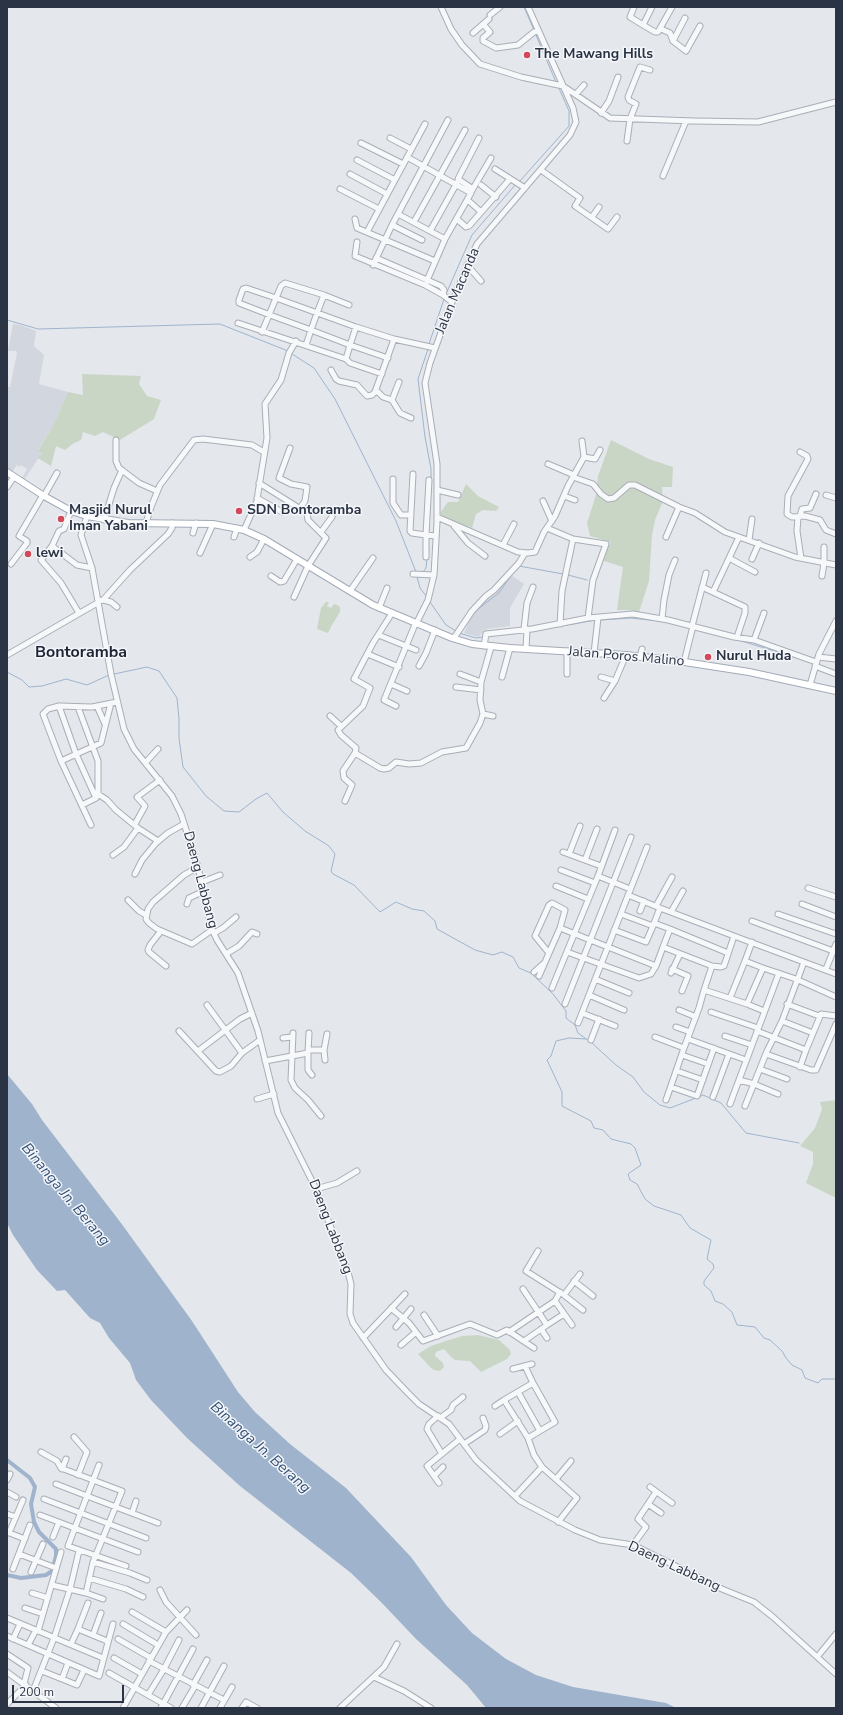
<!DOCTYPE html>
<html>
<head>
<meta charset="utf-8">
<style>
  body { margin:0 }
  #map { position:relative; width:843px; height:1715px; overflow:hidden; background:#e4e7ec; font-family:"Nunito Sans",sans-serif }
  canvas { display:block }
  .frame { position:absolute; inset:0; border:8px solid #2b3445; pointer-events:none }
  .scale { position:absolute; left:12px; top:1685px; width:112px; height:18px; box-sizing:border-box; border:2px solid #2b3445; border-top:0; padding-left:5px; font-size:12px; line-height:14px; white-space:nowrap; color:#2b3445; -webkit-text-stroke:3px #f4f6f9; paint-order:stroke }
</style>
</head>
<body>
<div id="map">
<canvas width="843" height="1715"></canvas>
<div class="frame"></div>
<div class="scale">200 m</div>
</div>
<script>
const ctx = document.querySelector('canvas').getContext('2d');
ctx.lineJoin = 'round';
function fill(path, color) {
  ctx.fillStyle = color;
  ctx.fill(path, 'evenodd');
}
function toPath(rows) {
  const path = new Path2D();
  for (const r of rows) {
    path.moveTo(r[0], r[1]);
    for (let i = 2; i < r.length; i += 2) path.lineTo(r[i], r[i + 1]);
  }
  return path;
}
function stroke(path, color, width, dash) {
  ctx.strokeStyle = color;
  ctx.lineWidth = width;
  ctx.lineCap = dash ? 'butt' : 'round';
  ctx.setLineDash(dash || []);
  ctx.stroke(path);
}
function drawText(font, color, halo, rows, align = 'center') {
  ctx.font = font + ' "Nunito Sans",sans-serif';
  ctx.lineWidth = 3;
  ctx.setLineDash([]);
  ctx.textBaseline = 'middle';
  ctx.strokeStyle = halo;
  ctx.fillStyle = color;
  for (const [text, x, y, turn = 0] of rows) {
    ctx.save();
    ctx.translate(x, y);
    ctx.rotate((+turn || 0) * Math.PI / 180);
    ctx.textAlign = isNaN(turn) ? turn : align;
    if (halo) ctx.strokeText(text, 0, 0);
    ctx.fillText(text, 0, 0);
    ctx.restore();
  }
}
const built = toPath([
  [13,324,20,325,36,331,34,346,44,355,39,384,68,392,53,426,38,450,42,453,24,480,22,478,27,469,21,465,20,467,17,465,12,472,7,467,7,387,10,387,17,353,16,351,8,351],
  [508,573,524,584,510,608,510,626,487,629,478,637,464,633,474,610,488,595,492,596]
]);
const green = toPath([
  [82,374,141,376,139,384,147,396,161,400,154,419,120,440,103,432,95,436,83,432,81,440,74,443,65,450,56,446,51,466,38,458,42,453,38,451,53,426,68,392,83,395],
  [611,440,649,459,673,467,672,487,662,487,663,501,655,520,652,535,649,581,639,612,629,610,617,610,623,567,601,560,611,542,590,536,587,523,596,495,598,476],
  [466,484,478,496,499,507,496,511,483,510,476,514,472,528,444,518,440,513,448,502,458,502],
  [326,602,329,602,327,606,331,608,334,604,339,606,340,608,340,612,332,625,328,633,317,629,321,608],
  [836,1100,836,1198,806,1183,813,1164,813,1152,800,1146,815,1128,822,1109,820,1102],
  [478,1335,499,1340,510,1350,511,1354,507,1359,481,1372,470,1361,455,1360,452,1358,444,1349,436,1352,435,1356,443,1363,444,1367,440,1371,434,1370,430,1367,418,1354,431,1346,446,1341,462,1336]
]);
const water = toPath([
  [7,1074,32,1104,42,1120,121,1223,192,1321,238,1392,255,1412,290,1444,346,1488,411,1557,446,1605,472,1633,506,1659,536,1675,573,1687,666,1703,676,1708,486,1708,467,1685,416,1639,382,1603,351,1573,240,1486,187,1438,151,1400,136,1380,130,1363,109,1338,100,1323,90,1318,65,1290,57,1291,37,1270,13,1235,7,1223]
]);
const stream = toPath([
  [524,7,534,30],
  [535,33,556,82],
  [519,182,569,126,569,111,558,86],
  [446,294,472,235,516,184],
  [7,320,38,329,220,324,288,351],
  [429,344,444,299],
  [428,349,418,379,425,437,431,469,431,479],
  [292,354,314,368,335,399,396,521,416,572],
  [519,566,563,574],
  [423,572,426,568,427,558],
  [568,575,587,580],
  [417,577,420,588,427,597],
  [430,602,446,625,456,631],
  [474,612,499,593,512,574],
  [601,620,631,618,659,621],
  [538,630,596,620],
  [459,633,476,638,483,637],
  [738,640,798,658],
  [7,672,22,680,29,687,42,686,66,679,87,685,109,675],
  [114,674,147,667,159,671,177,698,179,719,179,738,183,767,206,796,224,811,239,812,256,799,267,793,283,812,305,831,329,846,335,854,331,871,333,874,354,885,380,912,396,902,412,909,424,911,435,921,437,929,475,950,493,955,502,952,513,957,519,968,531,973,553,994,566,1011,566,1018,575,1025,578,1033,589,1041],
  [586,1039,569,1038,556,1041,551,1056,547,1060,562,1092,562,1106,591,1121,594,1128,603,1130,611,1139,631,1144,635,1148,641,1165,628,1174,630,1180,637,1184,645,1199,654,1206,681,1215,690,1228,711,1240,707,1259,713,1264,714,1268,704,1281,704,1285,711,1291,715,1301,723,1304,732,1312,737,1325,755,1327,764,1338,770,1340,782,1351,786,1358,792,1365,802,1370,805,1378,818,1383,822,1379,836,1379],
  [592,1043,616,1065,633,1077,644,1092,660,1105,670,1108,696,1098],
  [699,1097,703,1095,721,1103,746,1133,799,1143]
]);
const canal = toPath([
  [7,1460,30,1478,35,1487,31,1504,34,1522,39,1532,56,1549,56,1556,52,1571,46,1575,21,1578,7,1575]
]);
const minor = toPath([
  [441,7,451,29,462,45,480,64,521,77,563,86,610,118,694,121,758,122,836,102],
  [634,7,630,17,643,25,652,7],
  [490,15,500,7],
  [483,24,490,32,483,38,483,41,496,48,518,45,534,32,538,31],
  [643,25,655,32,658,32,672,7],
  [661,29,670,33,673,41,686,51,700,26],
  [473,33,489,19],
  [673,41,685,18],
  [576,94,584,85],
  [601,113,609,101,618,77],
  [390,138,411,149],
  [627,141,630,119,636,104,629,100,628,97,640,67,650,70],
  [361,143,403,164],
  [407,157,471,193,445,239],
  [357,160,395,180],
  [495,169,525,188],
  [541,170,580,198,575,206,608,229,617,217],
  [350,174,387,194],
  [663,176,686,121],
  [481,185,496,197],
  [340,189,379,209],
  [473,189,458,179,479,138],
  [471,192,491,158],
  [470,202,481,212],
  [398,214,445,239,425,285],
  [592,217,599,207],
  [355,219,357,228,435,261],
  [458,220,466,227,469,226,510,179],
  [414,222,465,130],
  [392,225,422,240],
  [430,231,458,181],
  [367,232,425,124],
  [357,242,355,256,425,285,443,295,452,302],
  [376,258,441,286,444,290,443,295],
  [373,265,392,225,448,120],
  [467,265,481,281],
  [324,295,349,305],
  [238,323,346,359,350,363,382,374],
  [262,332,276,298,356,327,394,339,435,348],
  [306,345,311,330,317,313,324,295,285,283,281,286,276,298,246,288,243,289,239,300,239,303,270,315,311,330,350,345,356,327],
  [346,359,350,345,388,358],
  [331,370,336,379,339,381,357,385,367,396,372,395,375,392],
  [399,382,392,400,400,413,411,418],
  [392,400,383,397,378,392,375,392,394,339],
  [116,440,116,461,119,468,139,483,157,491],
  [290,448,279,478,291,484,307,487,305,501,300,508],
  [800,452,807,456,808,459,788,496,787,514,792,517,805,516,820,520,826,530,836,534],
  [584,457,595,459,600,450],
  [548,464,574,475],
  [413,474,410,531,412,533,426,535,426,557],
  [573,477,593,484,601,494,608,499,614,498,629,485,635,485,679,507,695,513,725,532,795,557,836,565],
  [393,479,393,503,401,515,411,515],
  [429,480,426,535,436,536],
  [259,483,307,513,308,520,326,538,308,566,294,597],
  [7,487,14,477],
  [437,490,458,495],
  [826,495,836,498],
  [44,496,57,473],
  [564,496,575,500],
  [257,498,282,512],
  [543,501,552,521],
  [71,511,64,529,59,531,52,546,77,565,92,568],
  [87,516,81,535,92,568,111,674,124,729,134,749,172,796,181,814,198,867,211,927,217,940,238,973,258,1031,278,1113,316,1189,348,1272,351,1284,350,1314,353,1323,386,1370,407,1392,419,1404,449,1424,476,1460,520,1501,575,1530,600,1540,633,1545,722,1589,754,1602,773,1617,836,1674],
  [800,516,802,509,810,508,816,494],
  [437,517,518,552,528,553,535,552,544,532,555,516,568,486,584,457,582,441],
  [798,517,797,531,801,558],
  [104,520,114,488,122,470],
  [146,523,151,507,160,485,194,440,203,439,252,445,262,451],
  [454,526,468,543,485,556],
  [547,528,573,539],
  [244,530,257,501,258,493,267,438,265,404,281,380,289,353,296,341],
  [321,532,332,517],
  [193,533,196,523],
  [234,537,237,528],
  [666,537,679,507],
  [749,540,752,519],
  [503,545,514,524],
  [52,546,41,560,61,583,79,613],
  [200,553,213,524],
  [250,557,257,552,264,539],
  [729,558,755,572],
  [752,559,759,543],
  [11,564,27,543,27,541,19,536,43,495],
  [413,574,434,575],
  [271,576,280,582,284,581,297,559],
  [822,576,824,563,824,547],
  [702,587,745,607,745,613,737,637],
  [350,591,373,558],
  [713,592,739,537],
  [103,600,111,602,117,607],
  [99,601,103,600,130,570,168,534,172,528,172,523],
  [379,608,387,588],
  [662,619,664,600,669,575,675,560],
  [417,622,428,600,434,575,437,522,437,464,425,383,430,363,452,302,477,244,570,135,576,122,573,108,528,7],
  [560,624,562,591,573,539,606,544,593,580,588,618],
  [692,626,706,573],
  [524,629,527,603,533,587],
  [381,636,416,650],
  [454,638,472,611,486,596,494,590,519,563,525,553],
  [754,640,764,613],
  [484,646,486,634,532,629,588,618,633,614,668,620,734,637,754,640,816,662],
  [526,649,527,629],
  [567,651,567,674],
  [594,653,598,618],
  [7,655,99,602],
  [370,655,399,667],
  [640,657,642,649],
  [818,657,836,659],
  [684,662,693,626],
  [419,666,426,653,435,630],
  [815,666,836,674],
  [460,674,481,682],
  [502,677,510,648],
  [601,677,615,681],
  [391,684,407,691],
  [810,685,819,654,836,621],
  [456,687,481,690],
  [604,698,615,681,626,655],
  [59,706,76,754,96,798,82,805],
  [97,706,105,724],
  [396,706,384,700,416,622],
  [78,707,98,761,98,793,96,798],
  [483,714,493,716],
  [330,716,341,726],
  [355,753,380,768,384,769,389,768,396,762,409,764,421,763,442,752,466,748,480,723,483,714,480,700,481,682,491,647],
  [61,761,101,743,111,703],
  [146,762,158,749],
  [98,794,107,800,116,810,138,828,124,847,113,855],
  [345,801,352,785,344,778,343,771,355,753,356,748,341,735,338,730,363,706,370,688,354,679,373,643,392,613],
  [135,824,145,806,137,797,160,780],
  [91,825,61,761,43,714,48,709,59,706,92,707,117,702],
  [138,828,158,841],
  [563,852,601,866],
  [569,854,580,826],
  [585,860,597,829],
  [198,867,184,875,153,902,148,909,146,919,149,923,157,929,192,944,212,930],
  [561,870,595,883],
  [135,874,142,860,156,843,168,833,184,824],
  [598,876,615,830],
  [202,882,220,875],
  [556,886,588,899],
  [808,888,836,897],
  [628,895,660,908,653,926],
  [128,900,139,911,146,915],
  [187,904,189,898,204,891],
  [802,904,836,917],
  [656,906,672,877],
  [660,908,734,936],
  [640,911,644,901],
  [671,912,683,891],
  [778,914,836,934],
  [752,921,836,952],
  [654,923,670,929],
  [560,928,656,966,663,947,712,966,704,990,747,1004,763,968,796,979,836,997],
  [614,930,646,942,653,926,621,914],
  [161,931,150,945,148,950,149,952,166,966],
  [214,933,223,928,236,917],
  [663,947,670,929,728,953],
  [567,952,639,978,651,974,656,966],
  [226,954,239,946,252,932,257,934],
  [745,961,752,942],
  [712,966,721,967,724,966,734,936,836,974],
  [672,969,688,976,682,991],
  [826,969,836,944],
  [534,972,543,964],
  [671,973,680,954],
  [539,976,549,953,535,936,549,905,552,903,565,910,560,928,549,953],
  [595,979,629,993],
  [552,988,598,876,630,889],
  [730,998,745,961,763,968],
  [565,1004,631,837],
  [747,1004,764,1011],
  [787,1004,819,1016],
  [624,1010,589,995,647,847],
  [679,1010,696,1017],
  [711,1012,758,1028],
  [582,1013,615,1026],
  [782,1021,813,1033],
  [578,1023,589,995],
  [676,1027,690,1032],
  [179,1031,216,1071,220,1072,231,1066,242,1053,207,1005],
  [757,1031,806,1050,821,1014,836,1016],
  [293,1033,291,1080,295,1088,308,1100,321,1116],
  [725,1036,752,1045],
  [655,1037,684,1048,699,1008,704,990],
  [283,1038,292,1037],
  [688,1039,746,1060],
  [591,1040,599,1019],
  [308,1050,324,1050],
  [198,1051,240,1019,252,1013],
  [242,1053,260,1040],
  [308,1053,308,1070,312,1075],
  [766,1054,811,1070,816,1070,836,1024],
  [682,1055,708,1064],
  [325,1060,324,1050,327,1034],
  [265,1061,308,1053,309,1033],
  [800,1067,806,1050],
  [760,1069,787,1079],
  [677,1071,703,1080],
  [739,1080,754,1084,778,1094],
  [671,1087,697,1096,714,1048],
  [713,1097,729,1054],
  [257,1099,274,1094],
  [666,1100,684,1048],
  [730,1104,779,973],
  [745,1106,767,1051,782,1021,804,962],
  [316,1189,337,1183,357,1171],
  [538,1251,526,1271,564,1295,583,1310],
  [574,1281,593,1296],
  [523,1289,547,1325,524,1341],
  [564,1295,580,1274],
  [555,1301,572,1325],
  [391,1308,409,1323,423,1341,470,1324,497,1335,507,1330,534,1348],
  [424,1315,438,1336],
  [547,1325,564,1314],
  [396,1327,411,1309],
  [541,1329,547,1338],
  [509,1332,555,1301,560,1292],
  [363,1338,405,1294],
  [401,1345,416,1332],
  [525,1366,533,1383,504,1400,528,1438,534,1455,542,1467,577,1498,558,1522],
  [513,1369,532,1364],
  [518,1392,540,1431],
  [495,1406,504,1400],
  [438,1416,429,1424,427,1429,442,1454],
  [440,1418,451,1410,453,1405,463,1397],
  [500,1434,518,1421],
  [74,1437,87,1452,78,1475],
  [528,1438,555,1422,533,1383],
  [464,1444,485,1430,486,1426,483,1418],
  [41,1452,57,1461,61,1468,122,1491,93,1562,86,1593],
  [62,1469,66,1459],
  [434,1476,443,1467],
  [556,1479,571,1461],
  [7,1480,10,1474],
  [439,1483,427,1466,460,1439],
  [56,1484,87,1496,99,1465],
  [650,1487,672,1503],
  [7,1492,16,1497],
  [515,1496,542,1467],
  [44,1499,146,1538],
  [648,1504,661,1513],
  [132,1513,136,1501],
  [7,1514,16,1517],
  [40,1515,138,1552],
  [7,1532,25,1539],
  [9,1533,23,1500],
  [53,1537,59,1522],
  [633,1545,646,1527,638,1519,656,1492],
  [19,1554,56,1568],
  [93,1562,130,1573,147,1580],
  [126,1566,68,1546,87,1496,158,1523],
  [13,1569,30,1525],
  [31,1572,43,1544],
  [89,1578,126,1589,143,1597],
  [52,1585,86,1593,103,1599],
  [160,1590,166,1602,196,1635],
  [32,1593,48,1598],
  [88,1603,78,1629,107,1641],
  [25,1608,43,1614],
  [132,1612,166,1632],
  [7,1618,103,1658],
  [123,1624,158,1645],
  [38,1631,61,1552],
  [93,1635,101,1613],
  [7,1636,99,1676,113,1624],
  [13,1639,20,1624],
  [118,1639,151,1658],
  [71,1644,78,1629],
  [28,1645,36,1630],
  [7,1654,28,1668,24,1684],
  [818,1656,836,1634],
  [114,1658,142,1674],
  [149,1661,224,1700],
  [42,1671,77,1685,84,1670],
  [7,1672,56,1708],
  [109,1673,171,1708],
  [374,1677,404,1691,431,1708],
  [62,1679,68,1663],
  [193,1685,207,1660],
  [33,1691,54,1638,70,1589,79,1551],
  [148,1695,164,1669,179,1640],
  [7,1704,26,1685],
  [123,1708,166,1632,187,1610],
  [161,1708,193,1649],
  [182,1708,195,1686],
  [201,1708,224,1666],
  [220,1708,232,1687],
  [242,1708,246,1702,257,1708],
  [340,1708,384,1667,397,1644]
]);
const major = toPath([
  [7,472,44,496,71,511,87,516,128,523,213,524,244,530,264,539,373,605,452,638,472,644,510,648,626,655,678,661,749,672,836,691]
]);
const markers = [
  [527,55,4,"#d1495b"],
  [239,511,4,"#d1495b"],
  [61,519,4,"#d1495b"],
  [28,554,4,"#d1495b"],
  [708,657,4,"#d1495b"]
];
const poiNames = [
  ["The Mawang Hills",535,55],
  ["Masjid Nurul",69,511],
  ["Iman Yabani",69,527],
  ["SDN Bontoramba",247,511],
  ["lewi",36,554],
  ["Nurul Huda",716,657]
];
const streetNames = [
  ["Jalan Macanda",458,291,-67],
  ["Jalan Poros Malino",626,657,5],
  ["Daeng Labbang",200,880,75],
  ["Daeng Labbang",330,1227,69],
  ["Daeng Labbang",674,1567,25]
];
const waterNames = [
  ["Binanga Jn. Berang",65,1195,50],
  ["Binanga Jn. Berang",260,1448,42]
];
const quarterNames = [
  ["Bontoramba",81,653]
];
fill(built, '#d2d6de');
fill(green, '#c9d6c5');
fill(water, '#9fb4cc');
stroke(stream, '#9fb4cc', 1);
stroke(canal, '#9fb4cc', 4);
stroke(minor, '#a9aeb7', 7);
stroke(major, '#a3abb8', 8);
stroke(minor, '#f7f8fa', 5);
stroke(major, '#fff', 6);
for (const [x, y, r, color] of markers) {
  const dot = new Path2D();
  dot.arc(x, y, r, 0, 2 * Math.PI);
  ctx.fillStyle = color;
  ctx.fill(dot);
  stroke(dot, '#f4f6f9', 1.5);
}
drawText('bold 14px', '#2b3445', '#f4f6f9', poiNames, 'left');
drawText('14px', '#2b3445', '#f4f6f9', streetNames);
drawText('italic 15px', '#34527a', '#f4f6f9', waterNames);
drawText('bold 16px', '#1d2536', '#f4f6f9', quarterNames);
</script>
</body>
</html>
